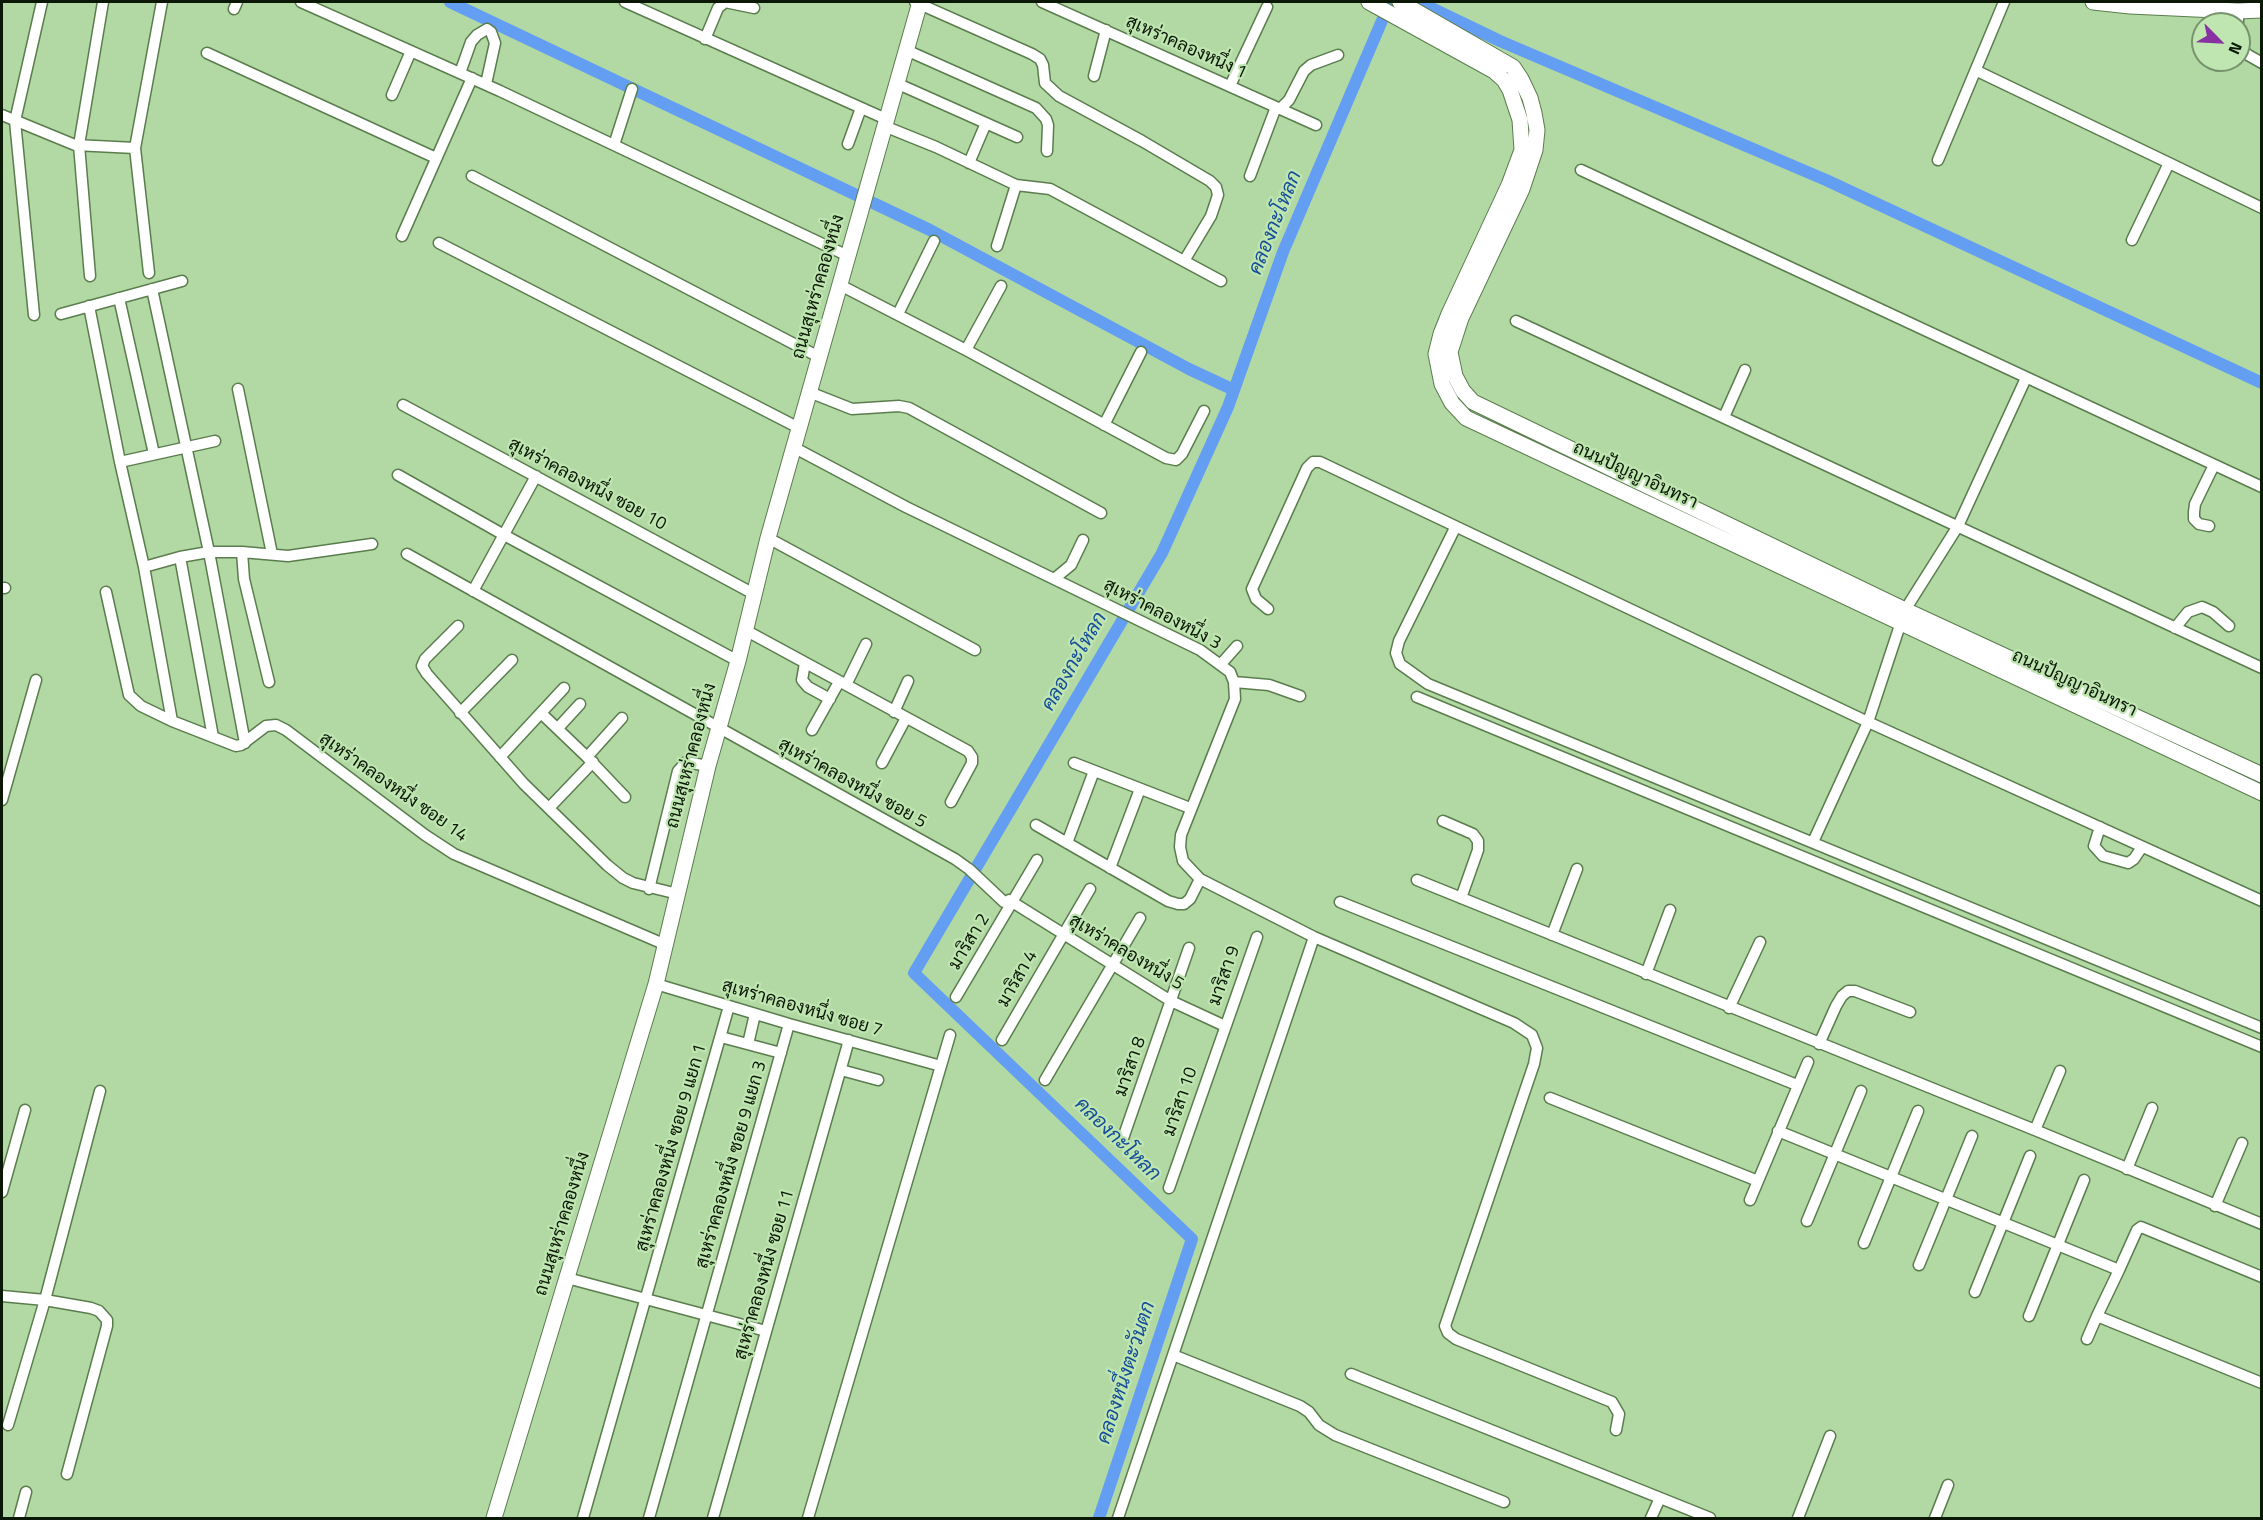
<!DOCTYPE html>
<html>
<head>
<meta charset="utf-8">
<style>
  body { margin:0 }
  #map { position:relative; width:2263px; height:1520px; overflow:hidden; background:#b2d8a4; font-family:"Titillium Web",sans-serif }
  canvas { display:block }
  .frame { position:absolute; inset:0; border:3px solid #0b1806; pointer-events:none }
  .north { position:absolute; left:2191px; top:12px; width:60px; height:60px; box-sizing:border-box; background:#bfe5b1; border:2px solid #77936d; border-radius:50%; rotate:114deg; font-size:16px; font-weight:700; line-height:24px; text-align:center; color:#0b1806 }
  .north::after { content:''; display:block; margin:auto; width:21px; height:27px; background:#8732a0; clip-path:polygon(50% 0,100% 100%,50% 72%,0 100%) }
</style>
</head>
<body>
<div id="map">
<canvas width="2263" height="1520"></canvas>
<div class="frame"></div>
<div class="north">N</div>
</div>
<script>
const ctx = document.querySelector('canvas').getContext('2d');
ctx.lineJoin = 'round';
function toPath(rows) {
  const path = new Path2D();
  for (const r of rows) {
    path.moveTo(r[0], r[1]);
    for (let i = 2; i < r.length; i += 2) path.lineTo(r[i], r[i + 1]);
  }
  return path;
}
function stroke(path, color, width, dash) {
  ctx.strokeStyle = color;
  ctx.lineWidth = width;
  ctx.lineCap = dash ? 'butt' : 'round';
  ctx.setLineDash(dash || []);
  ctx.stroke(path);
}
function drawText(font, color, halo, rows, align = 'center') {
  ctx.font = font + ' "Titillium Web",Sarabun,sans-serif';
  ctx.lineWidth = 4.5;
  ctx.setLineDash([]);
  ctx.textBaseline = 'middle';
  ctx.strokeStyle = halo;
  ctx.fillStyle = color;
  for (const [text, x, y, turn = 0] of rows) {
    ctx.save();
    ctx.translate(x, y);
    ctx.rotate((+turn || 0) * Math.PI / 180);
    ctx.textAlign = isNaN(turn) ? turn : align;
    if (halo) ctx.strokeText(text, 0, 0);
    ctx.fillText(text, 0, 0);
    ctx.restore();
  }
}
const canal = toPath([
  [450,2,930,230,1189,369,1234,390],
  [1419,2,1500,41,1826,180,2262,383],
  [1099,1518,1192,1239,914,973,1162,553,1228,407,1283,252,1390,2]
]);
const street = toPath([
  [301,2,500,91,848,256],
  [625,2,886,119],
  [915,2,1032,54,1040,59,1043,65,1045,83,1059,96,1142,141,1210,181,1216,187,1218,195,1211,216,1184,261],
  [1042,2,1316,125],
  [234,9,237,2],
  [2238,24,2238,11],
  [705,39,718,8,725,2,754,8],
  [2239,46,2248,55,2262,63],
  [906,50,1036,108,1046,119,1048,125,1047,151],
  [207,53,436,158],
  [1977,71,2169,163,2132,240],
  [460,73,471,42,477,35,487,29,491,32,495,43,486,84],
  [1094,76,1106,30],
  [896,83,1017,137],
  [1230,86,1267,7],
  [392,95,411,51],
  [1280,109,1289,100,1304,71,1311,65,1338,55],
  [2,115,75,145,135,148],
  [884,126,936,147,1016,185,1050,189,1221,281],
  [848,144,861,108],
  [614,145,632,89],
  [1938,160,2004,2],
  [969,163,986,123],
  [2169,163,2262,208],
  [1581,170,2262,487],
  [472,176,819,357],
  [1250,176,1276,107],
  [402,236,472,78],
  [439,243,799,428],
  [997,246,1016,185],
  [149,273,135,148,162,2],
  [90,276,79,145,103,2],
  [840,285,966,350,1166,458,1176,460,1182,454,1204,411],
  [152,289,209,552,245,743],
  [119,298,154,454],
  [89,306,120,462,144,567,172,721],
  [61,314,182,281],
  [898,314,934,241],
  [34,315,15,121,42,2],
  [1516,321,2262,668],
  [966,350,1001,286],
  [238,389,272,554],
  [809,392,852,409,899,406,909,408,1101,513],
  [403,405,754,594],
  [1724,417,1745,370],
  [1104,425,1141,352],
  [793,447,906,507,1200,650,1230,672,1234,682,1235,699,1181,835,1180,847,1183,861,1200,879,1314,937,1514,1023,1532,1035,1537,1048,1534,1064,1445,1326,1448,1333,1456,1339,1612,1402,1619,1414,1616,1430],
  [120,462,215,441],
  [398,475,504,535,738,661],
  [2209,526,2199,524,2194,519,2194,512,2195,504,2214,465],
  [1455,528,1399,641,1396,653,1400,664,1428,684,2262,1028],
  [768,538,975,650],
  [242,552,244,579,269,682],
  [407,554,955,859,969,869,1004,902,1012,904],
  [180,557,213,737],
  [144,567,180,557,209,552,242,552,288,556,372,544],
  [1054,579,1071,565,1083,540],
  [2,588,5,588],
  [473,591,536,476],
  [106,592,129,695,141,706,172,721,236,746,241,745,266,726,276,725,286,730,425,835,454,854,666,945],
  [1268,609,1256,599,1252,589,1307,468,1313,462,1320,462,1868,722,2262,901],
  [458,626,425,659,422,666,427,674,524,784,607,865,623,878,633,883,678,894],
  [2175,628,2188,612,2202,607,2213,612,2229,626],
  [745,630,968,751,972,757,972,763,951,802],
  [805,663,802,680,808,687,830,699],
  [1221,664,1237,646],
  [1234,682,1269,685,1300,696],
  [846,685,866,644],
  [1417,697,2262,1047],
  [894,712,908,681],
  [460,713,512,660],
  [541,713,587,757,625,797],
  [558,728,580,704],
  [812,730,839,682],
  [500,757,564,688],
  [587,757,622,718],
  [882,763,906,718],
  [1074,763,1190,808],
  [2,800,36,680],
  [549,808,593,762],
  [1443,821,1473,834,1478,841,1478,850,1461,898],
  [1036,825,1168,901,1178,904,1184,904,1190,899,1200,879],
  [2100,827,2094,846,2103,856,2128,863,2134,859,2142,847],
  [1813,842,1868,722,1905,610,1958,526,2026,378],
  [1067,843,1094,771],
  [1110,868,1140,789],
  [1417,880,2035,1130,2262,1224],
  [649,889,678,771,686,762,708,766],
  [1009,900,1171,1001,1225,1026],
  [1340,902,1797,1085],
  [1552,935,1577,869],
  [1646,974,1670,910],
  [656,984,789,1024,941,1066],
  [956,997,1037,860],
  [1729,1008,1760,942],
  [721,1037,781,1053],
  [1002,1040,1090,889],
  [748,1044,755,1014],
  [1819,1044,1836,1006,1842,996,1848,991,1855,991,1910,1012],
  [841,1070,878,1080],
  [1045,1080,1140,918],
  [1550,1098,1758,1181],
  [2035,1130,2060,1071],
  [1778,1131,2119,1270,2137,1230,2141,1227,2262,1277],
  [1121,1144,1189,948],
  [2127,1169,2152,1108],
  [1169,1188,1257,937],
  [2,1192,25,1110],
  [1750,1200,1808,1062],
  [2215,1206,2242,1143],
  [1807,1221,1861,1091],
  [1864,1243,1918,1111],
  [1919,1265,1972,1136],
  [2119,1270,2097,1316,2262,1383],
  [567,1278,766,1331],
  [1975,1292,2030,1156],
  [2,1296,45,1300,91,1308,99,1311,107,1320,107,1326,67,1474],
  [2029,1316,2084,1180],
  [2087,1339,2097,1316],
  [1173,1355,1300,1406,1309,1412,1319,1425,1335,1435,1504,1502],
  [1351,1374,1710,1518],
  [8,1425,45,1300,100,1091],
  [19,1518,26,1492],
  [583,1518,729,1006],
  [649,1518,789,1024],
  [713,1518,849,1040],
  [808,1518,950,1035],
  [1118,1518,1314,937],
  [1651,1518,1660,1498],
  [1798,1518,1830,1436],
  [1935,1518,1948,1485]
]);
const secondary = toPath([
  [1369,2,1494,71,1504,80,1510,90,1520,120,1522,150,1509,185,1449,314,1441,334,1436,354,1442,384,1452,403,1466,418,2262,793],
  [1400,2,1513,67,1521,79,1530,98,1534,113,1537,130,1535,150,1522,189,1461,318,1450,352,1455,376,1463,391,1473,402,1905,610,2262,775],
  [2093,2,2130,6,2238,11,2262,10],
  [494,1518,656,984,708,766,738,661,768,538,920,2]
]);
const streetNames = [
  ["สุเหร่าคลองหนึ่ง 1",1186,48,24],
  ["ถนนสุเหร่าคลองหนึ่ง",819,287,-74],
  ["ถนนปัญญาอินทรา",1635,476,25],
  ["สุเหร่าคลองหนึ่ง ซอย 10",587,485,28],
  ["สุเหร่าคลองหนึ่ง 3",1162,615,28],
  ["ถนนปัญญาอินทรา",2074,684,25],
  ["ถนนสุเหร่าคลองหนึ่ง",692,756,-75],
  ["สุเหร่าคลองหนึ่ง ซอย 5",852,784,29],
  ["สุเหร่าคลองหนึ่ง ซอย 14",393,788,35],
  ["มาริสา 2",970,942,-59],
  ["สุเหร่าคลองหนึ่ง 5",1126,953,31],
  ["มาริสา 9",1225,976,-71],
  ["มาริสา 4",1018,979,-60],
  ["สุเหร่าคลองหนึ่ง ซอย 7",802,1009,16],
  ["มาริสา 8",1131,1067,-71],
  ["มาริสา 10",1181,1102,-71],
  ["สุเหร่าคลองหนึ่ง ซอย 9 แยก 1",672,1148,-74],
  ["สุเหร่าคลองหนึ่ง ซอย 9 แยก 3",732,1165,-74],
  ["ถนนสุเหร่าคลองหนึ่ง",563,1224,-73],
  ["สุเหร่าคลองหนึ่ง ซอย 11",765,1275,-74]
];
const waterNames = [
  ["คลองกะโหลก",1276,223,-68],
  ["คลองกะโหลก",1075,662,-60],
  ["คลองกะโหลก",1117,1140,44],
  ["คลองหนึ่งตะวันตก",1127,1373,-72]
];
stroke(canal, '#639ef3', 12);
stroke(street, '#5b7d4e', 13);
stroke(secondary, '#5b7d4e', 17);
stroke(street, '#fff', 10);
stroke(secondary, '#fff', 15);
drawText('18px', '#0b1806', '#bfe5b1', streetNames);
drawText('italic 20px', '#154d99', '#bfe5b1', waterNames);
</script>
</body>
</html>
